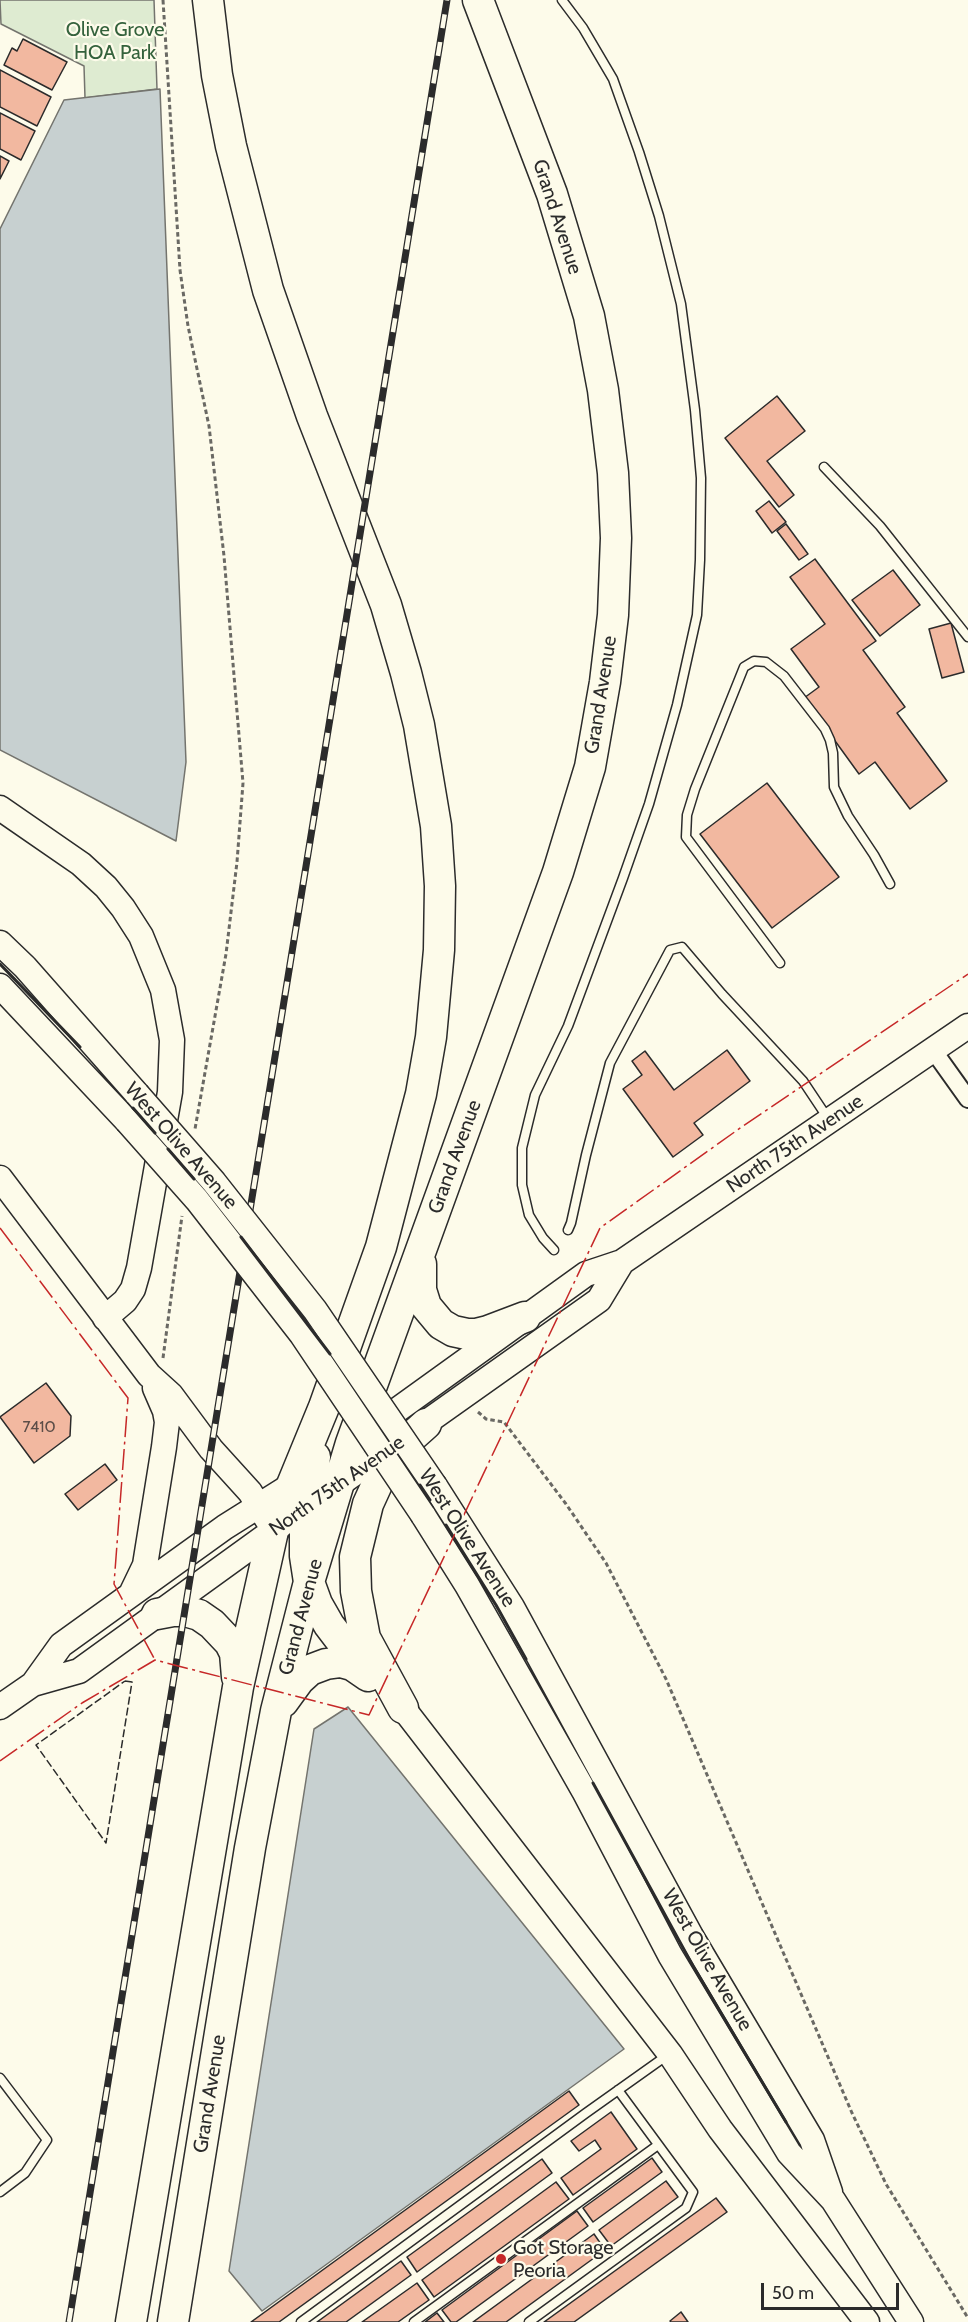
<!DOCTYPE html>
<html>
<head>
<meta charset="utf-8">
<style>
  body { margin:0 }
  #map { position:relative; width:968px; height:2322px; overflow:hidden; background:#fdfbea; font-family:Cabin,sans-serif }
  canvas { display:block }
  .scale { position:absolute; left:761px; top:2283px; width:138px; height:27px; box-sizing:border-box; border:3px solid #2b2b2b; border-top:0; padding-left:8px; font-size:18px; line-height:21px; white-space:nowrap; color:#2b2b2b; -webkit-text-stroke:4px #fdfbea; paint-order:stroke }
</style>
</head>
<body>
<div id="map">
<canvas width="968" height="2322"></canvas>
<div class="scale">50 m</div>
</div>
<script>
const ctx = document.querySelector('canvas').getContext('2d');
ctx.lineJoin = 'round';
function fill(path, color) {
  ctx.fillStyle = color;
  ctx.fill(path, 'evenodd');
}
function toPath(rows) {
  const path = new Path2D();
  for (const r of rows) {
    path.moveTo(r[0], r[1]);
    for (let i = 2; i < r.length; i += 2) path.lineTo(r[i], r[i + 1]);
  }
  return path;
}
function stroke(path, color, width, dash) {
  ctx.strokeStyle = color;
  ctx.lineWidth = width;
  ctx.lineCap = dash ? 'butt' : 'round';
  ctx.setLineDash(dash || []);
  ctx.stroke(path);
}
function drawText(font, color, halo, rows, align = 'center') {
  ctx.font = font + ' Cabin,sans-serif';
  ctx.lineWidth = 4.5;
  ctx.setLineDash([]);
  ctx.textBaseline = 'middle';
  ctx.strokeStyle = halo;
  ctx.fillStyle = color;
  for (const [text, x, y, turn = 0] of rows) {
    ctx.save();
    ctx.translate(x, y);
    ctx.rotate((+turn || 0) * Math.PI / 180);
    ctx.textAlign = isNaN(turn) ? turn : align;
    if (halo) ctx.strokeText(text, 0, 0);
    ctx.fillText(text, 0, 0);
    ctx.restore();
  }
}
const green = toPath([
  [0,0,154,0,157,89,85,98,84,66,1,24,0,0]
]);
const water = toPath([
  [160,89,186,762,176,841,0,750,0,229,64,100,160,89],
  [348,1707,624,2049,262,2311,229,2271,314,1729,348,1707]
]);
const building = toPath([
  [23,39,67,62,52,90,4,65,12,48,17,51,23,39],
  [0,70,51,97,37,126,0,107,0,70],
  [0,113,35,131,21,160,0,149,0,113],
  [0,156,9,161,0,179,0,156],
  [777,396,805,431,767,461,794,495,779,507,725,438,777,396],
  [769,501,786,522,772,533,756,511,769,501],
  [786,524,808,554,799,560,777,531,786,524],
  [815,559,876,641,863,650,905,707,897,713,947,781,910,809,875,762,859,774,804,698,819,687,791,649,825,624,790,577,815,559],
  [893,570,920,605,880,636,852,600,893,570],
  [951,623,964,672,942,678,929,629,951,623],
  [767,783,839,877,772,928,700,834,767,783],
  [727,1050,750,1081,694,1123,703,1135,673,1157,623,1089,642,1075,632,1061,645,1051,674,1090,727,1050],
  [46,1383,71,1416,70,1436,34,1463,0,1417,46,1383],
  [105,1464,117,1480,78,1510,65,1494,105,1464],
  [569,2091,579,2105,279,2322,251,2322,569,2091],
  [611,2112,637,2149,573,2195,561,2178,601,2149,595,2140,579,2151,571,2141,611,2112],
  [652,2158,662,2172,593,2222,583,2208,652,2158],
  [542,2159,552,2173,417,2272,407,2257,542,2159],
  [666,2181,678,2197,611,2246,599,2230,666,2181],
  [556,2182,569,2199,434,2297,422,2280,556,2182],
  [716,2198,727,2212,574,2322,544,2322,716,2198],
  [577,2211,588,2226,456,2322,451,2322,442,2310,577,2211],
  [594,2234,605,2250,506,2322,473,2322,594,2234],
  [401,2261,411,2275,346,2322,317,2322,401,2261],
  [417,2283,429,2300,398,2322,362,2322,417,2283],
  [681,2312,688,2322,671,2322,670,2321,681,2312],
  [437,2313,444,2322,425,2322,437,2313]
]);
const path = toPath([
  [163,0,180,270,188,326,209,426,224,556,243,783,237,862,226,954,195,1129],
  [163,1358,182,1216],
  [478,1412,486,1419,504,1422,566,1504,606,1563,666,1679,852,2113,886,2184,968,2318]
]);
const lane = toPath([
  [824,467,880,526,968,637],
  [780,963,686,837,687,815,695,789,744,667,754,661,766,662,784,676,825,729,830,740,833,753,834,787,848,816,874,855,890,884],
  [568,1230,571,1223,586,1155,610,1063,670,950,682,947,722,994,803,1081,829,1120],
  [554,1250,543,1238,529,1215,522,1185,522,1148,535,1095,568,1026,623,878,649,804,677,705,697,615,700,560,701,478,695,410,681,304,659,216,639,152,613,79,583,28,562,0],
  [0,2078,47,2140,25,2173,0,2192],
  [301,2322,586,2113,669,2054],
  [414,2322,658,2145],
  [529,2322,686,2208,693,2192,618,2090]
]);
const street = toPath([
  [933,1050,968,1099]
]);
const secondary = toPath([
  [0,808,81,864,106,887,123,908,141,936,163,990,172,1040,170,1092,139,1268,133,1289,125,1301,105,1318],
  [0,943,25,967,137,1094],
  [0,986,127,1121],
  [0,1178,149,1375,171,1395,211,1449,250,1492,268,1521],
  [350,1444,586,1274,622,1262,968,1026],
  [435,1486,512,1607,691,1936,812,2140,830,2192],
  [331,1490,599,1300,622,1262],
  [423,1515,467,1585,584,1791,670,1955,789,2153,833,2200,911,2322],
  [132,1592,145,1565,164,1447,167,1422,165,1411,155,1388],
  [33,1684,79,1671,281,1525],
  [0,1707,33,1684,61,1645,225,1527,295,1483],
  [403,1708,670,2054,720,2129,867,2322]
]);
const highway = toPath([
  [421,1264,421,1290,426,1306,441,1324,453,1331,467,1334,476,1334,488,1331,525,1317],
  [315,1457,305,1530,305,1556,309,1582,317,1604,329,1625,367,1675],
  [157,1614,173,1611,185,1611,199,1615,212,1624,230,1643,235,1653,237,1677],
  [283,1702,299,1680,310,1670,326,1664,341,1662,352,1665,368,1676],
  [403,1708,365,1638,356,1591,355,1557,368,1504,384,1469,398,1449,426,1424],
  [131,2322,238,1687,273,1531,324,1407,381,1247,421,1094,431,1037,439,950,440,886,436,826,419,725,406,673,386,605,312,416,268,290,231,146,217,75,208,0],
  [173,2322,250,1848,276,1711,309,1582,351,1443,558,872,590,767,605,682,613,615,616,538,613,473,603,390,589,316,552,194,478,0]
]);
const rail = toPath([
  [69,2322,447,0]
]);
const secondaryBridge = toPath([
  [137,1094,214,1182,315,1310,435,1486],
  [127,1121,197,1200,302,1335,423,1515]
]);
const fence = toPath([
  [125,1681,132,1682,106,1843,36,1745,125,1681]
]);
const wall = toPath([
  [0,964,80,1047],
  [133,1108,155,1133],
  [168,1149,194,1179],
  [241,1237,330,1354],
  [420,1485,430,1500],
  [446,1525,496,1605,526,1659],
  [593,1783,693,1966,786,2122]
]);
const power = toPath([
  [0,1228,128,1398,114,1584,155,1660],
  [0,1761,82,1703,155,1660,369,1715,600,1228,743,1126,968,974]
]);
const markers = [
  [501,2259,6,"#c62828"]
];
const numberNames = [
  ["7410",39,1427]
];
const parkNames = [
  ["Olive Grove",115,30],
  ["HOA Park",115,53]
];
const streetNames = [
  ["Grand Avenue",557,217,72],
  ["Grand Avenue",601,695,-81],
  ["North 75th Avenue",795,1144,-34],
  ["West Olive Avenue",181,1146,49],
  ["Grand Avenue",455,1157,-70],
  ["North 75th Avenue",337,1486,-35],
  ["West Olive Avenue",467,1538,57],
  ["Grand Avenue",301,1617,-75],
  ["West Olive Avenue",707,1960,60],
  ["Grand Avenue",210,2094,-81]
];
const poiNames = [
  ["Got Storage",513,2248],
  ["Peoria",513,2271]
];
fill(green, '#deebd1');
stroke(green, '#74746e', 1.5);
fill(water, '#c7d0d0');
stroke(water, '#74746e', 1.5);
fill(building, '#f2b8a0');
stroke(building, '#2b2b2b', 1.5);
stroke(lane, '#2b2b2b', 11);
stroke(street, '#2b2b2b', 20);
stroke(secondary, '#2b2b2b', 27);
stroke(highway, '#2b2b2b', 33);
stroke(path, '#6a6964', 3, [4.5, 3]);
stroke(lane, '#fdfbea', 8);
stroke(street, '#fdfbea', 16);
stroke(secondary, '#fdfbea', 24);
stroke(highway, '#fdfbea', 30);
stroke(rail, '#2b2b2b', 7);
stroke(rail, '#fdfbea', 4.5, [14]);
stroke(secondaryBridge, '#2b2b2b', 27, []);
stroke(secondaryBridge, '#fdfbea', 24);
stroke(fence, '#2b2b2b', 1.5, [8, 3]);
stroke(wall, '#2b2b2b', 3);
stroke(power, '#c62828', 1.5, [21, 4.5, 3, 4.5]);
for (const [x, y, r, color] of markers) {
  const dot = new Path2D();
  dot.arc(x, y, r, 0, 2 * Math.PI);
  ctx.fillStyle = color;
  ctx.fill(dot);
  stroke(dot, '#fdfbea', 2);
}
drawText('16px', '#5d4e48', null, numberNames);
drawText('20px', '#34623c', '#fdfbea', parkNames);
drawText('20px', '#2b2b2b', '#fdfbea', streetNames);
drawText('20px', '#2b2b2b', '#fdfbea', poiNames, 'left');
</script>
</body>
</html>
